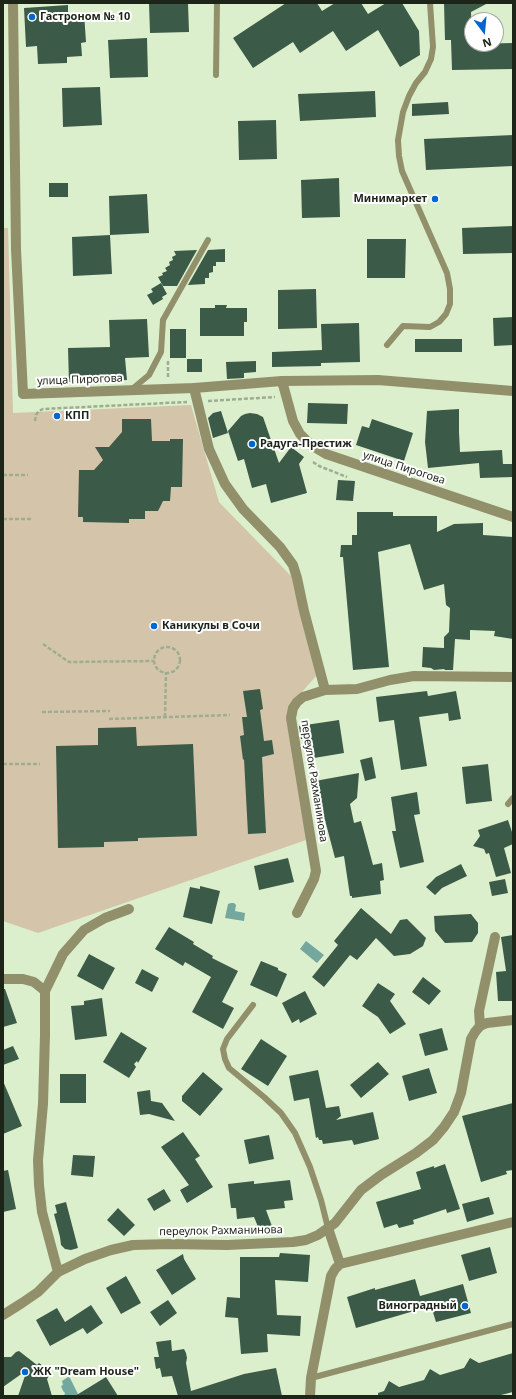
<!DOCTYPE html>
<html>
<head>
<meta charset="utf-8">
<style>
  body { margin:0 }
  #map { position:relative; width:516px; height:1399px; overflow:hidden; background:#dcefcd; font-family:"Noto Sans",sans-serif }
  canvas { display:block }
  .frame { position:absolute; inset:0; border:4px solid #1d2418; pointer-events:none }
  .north { position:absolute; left:464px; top:12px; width:40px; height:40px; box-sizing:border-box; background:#fff; border:1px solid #a5a7a3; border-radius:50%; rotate:164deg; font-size:11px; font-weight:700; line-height:16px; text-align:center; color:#1d2418 }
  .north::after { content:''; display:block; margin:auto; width:14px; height:18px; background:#0366ce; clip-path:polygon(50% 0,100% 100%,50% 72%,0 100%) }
</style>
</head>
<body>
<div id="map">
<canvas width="516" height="1399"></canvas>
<div class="frame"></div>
<div class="north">N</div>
</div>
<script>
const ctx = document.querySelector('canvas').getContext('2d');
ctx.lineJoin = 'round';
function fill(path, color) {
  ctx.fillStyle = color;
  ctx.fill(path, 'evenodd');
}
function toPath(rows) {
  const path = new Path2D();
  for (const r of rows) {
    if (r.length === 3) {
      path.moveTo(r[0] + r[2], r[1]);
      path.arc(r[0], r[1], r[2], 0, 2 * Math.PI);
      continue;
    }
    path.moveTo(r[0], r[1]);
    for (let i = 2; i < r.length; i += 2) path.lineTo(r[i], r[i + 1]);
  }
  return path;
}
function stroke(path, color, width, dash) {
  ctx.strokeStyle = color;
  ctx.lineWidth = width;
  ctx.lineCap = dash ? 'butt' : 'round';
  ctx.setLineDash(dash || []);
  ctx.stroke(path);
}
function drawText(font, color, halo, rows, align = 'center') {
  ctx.font = font + ' "Noto Sans",sans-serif';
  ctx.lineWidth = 4;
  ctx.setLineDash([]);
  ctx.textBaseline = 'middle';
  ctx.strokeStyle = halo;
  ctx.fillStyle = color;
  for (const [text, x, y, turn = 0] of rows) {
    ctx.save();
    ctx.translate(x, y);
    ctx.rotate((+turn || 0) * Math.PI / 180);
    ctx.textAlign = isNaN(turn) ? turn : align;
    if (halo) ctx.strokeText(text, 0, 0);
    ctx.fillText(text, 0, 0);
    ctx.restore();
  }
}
const green = toPath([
  [3,228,8,228,13,413,191,405,219,502,293,578,317,675,288,708,309,839,38,933,3,921]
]);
const water = toPath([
  [231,903,234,903,236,905,235,911,245,913,244,921,225,918,228,904],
  [306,941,324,955,317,963,300,949],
  [68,1377,70,1378,79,1396,64,1396,65,1393,63,1391,61,1386,63,1385,62,1381]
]);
const building = toPath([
  [149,3,188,3,189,32,150,33],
  [286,3,317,3,322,11,335,3,361,3,368,14,386,3,402,3,419,31,420,55,400,67,378,30,346,51,333,31,300,53,293,42,253,68,233,38],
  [444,3,488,3,471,12,472,44,513,43,513,69,452,70,451,40,445,40],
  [68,5,68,14,84,13,86,42,81,43,82,56,67,57,67,63,38,64,37,46,26,47,24,8],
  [147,38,148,77,110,78,108,40],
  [100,87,102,125,63,127,62,88],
  [375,91,376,117,300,121,298,94],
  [448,102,449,114,412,116,412,104],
  [276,120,277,159,239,160,238,121],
  [513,135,513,166,426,170,424,139],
  [339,178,340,217,302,218,301,180],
  [49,183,68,183,68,197,49,197],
  [147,194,149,233,110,235,109,196],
  [513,226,513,253,463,254,462,228],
  [110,235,112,274,73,276,72,237],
  [367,239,406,239,405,278,367,278],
  [225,249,225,262,216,262,216,266,213,266,213,272,209,273,209,278,205,278,205,284,188,285,208,250],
  [197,250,177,286,163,286,158,277,163,275,162,273,167,271,165,268,170,265,169,262,173,260,172,257,176,255,174,251],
  [161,283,167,294,162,297,163,299,153,305,147,295,153,292,151,289],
  [316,289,317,328,278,329,278,290],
  [215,305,227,305,226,308,247,308,247,322,244,322,244,336,200,336,200,308,215,308],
  [513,317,513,345,494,346,493,318],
  [147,319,149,357,125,358,127,380,69,382,68,348,110,347,109,320],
  [359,323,360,362,321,363,321,366,272,367,272,352,322,350,321,324],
  [170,329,186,329,186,358,170,358],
  [415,339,462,339,462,352,415,352],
  [187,359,202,359,202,372,187,372],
  [256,361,256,372,244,373,244,378,227,379,226,362],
  [308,403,348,404,347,424,307,423],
  [459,409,459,432,460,452,502,450,503,464,513,464,513,477,480,478,479,463,428,468,425,442,427,411],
  [221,411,228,433,213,438,208,418,213,413],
  [250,413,257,414,263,417,279,463,291,447,304,457,299,464,307,493,271,503,266,484,252,488,244,459,238,461,228,431,241,416,245,414],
  [122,419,151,419,152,441,170,441,170,439,183,439,182,487,171,487,170,501,163,501,158,511,145,511,145,519,129,519,129,523,83,522,83,517,78,517,79,470,94,470,103,460,95,447,109,447,122,432],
  [372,419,413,433,404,461,356,445,362,426,369,428],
  [338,480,355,481,353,501,336,500],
  [357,512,393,512,393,516,437,516,437,532,454,524,483,523,483,535,513,537,513,639,494,636,495,631,470,630,470,640,455,639,453,670,445,670,444,669,434,670,431,668,422,667,423,647,444,648,444,637,449,632,450,608,446,605,444,584,424,590,410,544,378,552,389,667,353,670,343,557,340,557,341,545,352,545,352,535,357,535],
  [260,689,263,709,260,710,264,741,272,740,274,754,262,757,266,833,248,834,244,759,243,760,240,736,244,735,242,717,247,717,243,691],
  [427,691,428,696,456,691,461,719,449,721,448,713,419,717,427,766,401,770,394,720,379,722,376,697],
  [339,720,344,753,308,759,305,739,301,739,299,726],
  [136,727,137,746,193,744,197,836,138,838,138,841,104,842,104,847,58,848,56,746,98,745,98,728],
  [372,757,376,778,365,781,360,760],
  [488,764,492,801,466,804,462,767],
  [359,773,357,798,350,804,354,823,361,821,373,865,382,863,384,880,380,881,381,894,352,898,352,896,350,896,344,856,335,858,325,820,317,810,319,803,318,795,312,789,315,781],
  [417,792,420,814,414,815,424,862,400,868,392,831,396,831,391,797],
  [508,820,513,835,513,844,504,848,511,873,496,877,489,853,486,854,484,849,473,846,480,836,478,830],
  [288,858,294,882,259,890,254,866],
  [461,864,467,876,442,888,435,895,426,887,436,877],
  [505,879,508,893,492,896,489,882],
  [200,886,220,891,212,924,183,917,190,887,200,889],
  [361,908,391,934,400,920,407,919,426,938,423,946,410,954,394,956,376,938,357,960,350,955,324,987,312,977,338,945,334,941],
  [471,914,478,923,478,933,472,942,445,943,435,931,434,916],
  [169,927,194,942,193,944,213,956,212,958,238,971,222,1002,234,1008,223,1029,192,1012,211,977,185,962,183,966,155,949],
  [513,935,513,1001,498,1001,496,972,506,971,501,937],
  [89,954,115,968,103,990,77,976],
  [261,961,278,968,278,970,287,974,277,997,250,985],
  [142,969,159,978,152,992,135,983],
  [423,977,441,991,429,1005,412,992],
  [378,983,395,994,390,1001,406,1024,390,1034,378,1017,362,1006],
  [3,989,5,989,17,1023,3,1027],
  [305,991,317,1014,300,1023,299,1019,292,1023,282,1003],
  [102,998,107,1036,75,1040,71,1006,84,1005,84,1001],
  [442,1028,448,1050,425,1056,419,1034],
  [121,1032,147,1048,138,1063,137,1061,134,1064,136,1067,129,1078,103,1062],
  [261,1039,287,1056,268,1086,241,1069],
  [13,1046,19,1059,3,1065,3,1050],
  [378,1062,389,1074,361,1098,350,1085],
  [429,1068,437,1093,409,1101,402,1076],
  [318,1070,326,1108,339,1106,341,1116,336,1120,373,1112,379,1139,354,1145,352,1140,323,1144,322,1140,319,1140,318,1137,316,1138,309,1098,294,1101,289,1076],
  [203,1072,223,1089,200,1116,182,1101,182,1096],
  [60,1074,86,1074,86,1103,60,1103],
  [3,1081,22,1126,3,1134],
  [150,1090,151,1101,162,1103,175,1121,149,1114,140,1115,137,1092],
  [513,1103,513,1170,506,1171,507,1174,481,1182,462,1116],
  [183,1132,200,1156,195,1159,213,1187,187,1203,180,1190,189,1185,161,1147],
  [269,1135,274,1159,249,1164,244,1140],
  [73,1155,95,1156,93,1177,71,1175],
  [445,1164,460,1209,447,1213,446,1209,413,1220,414,1224,399,1228,397,1224,384,1228,376,1202,421,1189,416,1172,434,1166,434,1168],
  [8,1170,16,1209,3,1212,3,1171],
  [290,1180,293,1200,284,1201,285,1208,266,1210,273,1229,261,1234,254,1217,237,1219,236,1208,231,1208,228,1184,254,1181,254,1184],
  [164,1189,171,1201,154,1211,147,1199],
  [489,1197,494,1214,467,1222,462,1204],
  [66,1202,78,1248,71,1250,65,1249,61,1245,60,1237,54,1214,57,1213,55,1205],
  [118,1208,135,1225,124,1236,107,1220],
  [490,1247,497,1273,469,1281,461,1255],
  [280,1253,310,1255,308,1282,275,1280,277,1315,301,1316,300,1336,267,1334,268,1352,241,1354,238,1318,225,1317,227,1297,240,1298,240,1257,279,1257],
  [183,1254,184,1259,196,1279,172,1295,156,1270],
  [126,1276,141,1303,121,1314,106,1288],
  [415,1279,420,1296,463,1284,471,1313,436,1322,431,1306,356,1328,347,1297,375,1288,375,1290],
  [168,1300,177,1313,160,1326,150,1312],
  [91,1305,103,1323,87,1334,83,1328,50,1346,36,1320,57,1308,65,1322],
  [171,1340,172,1351,184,1349,186,1353,187,1358,186,1363,191,1391,244,1374,276,1368,282,1396,178,1396,172,1376,162,1377,160,1368,156,1369,154,1357,159,1357,156,1342],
  [19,1351,37,1365,39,1363,47,1369,49,1376,47,1379,52,1396,18,1396,27,1370,3,1387,3,1357,11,1357,16,1352],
  [513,1353,513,1392,497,1396,378,1396,378,1393,384,1391,389,1381,399,1387,424,1380,430,1369,440,1375,464,1368,470,1358,479,1363],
  [106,1377,118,1396,75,1396]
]);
const path = toPath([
  [168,361,168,378],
  [208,401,275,397],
  [35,421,36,415,39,411,43,409,187,402],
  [313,462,319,466,347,477],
  [3,475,28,475],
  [3,519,31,519],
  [43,644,69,662,154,661],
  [167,660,13],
  [42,712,110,711],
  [165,717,166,672],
  [109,719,230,715],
  [3,764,40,764]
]);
const service = toPath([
  [216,75,217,3],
  [387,345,403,326,430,327,439,322,446,314,450,304,450,289,447,273,402,171,399,156,398,140,403,112,409,96,416,83,425,72,431,59,433,47,430,3],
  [131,390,149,375,161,352,163,320,208,240],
  [508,804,513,798],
  [253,1005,227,1039,223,1049,225,1059,229,1068,264,1097,281,1113,295,1133,310,1167,321,1200,328,1228],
  [311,1378,513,1324]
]);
const minor = toPath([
  [282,381,293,421,300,434,311,445,326,454,513,517],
  [194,388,209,449,225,484,243,509,280,547,293,565,297,578,304,611,325,690],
  [297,913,314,879,316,871,291,718,293,708,297,702,303,697,325,690,357,689,390,680,414,676,513,677],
  [3,979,23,979,34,982,45,991],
  [480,1026,479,1011,495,937],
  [328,1228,340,1264],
  [58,1272,42,1212,39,1185,38,1160,43,1104,45,1035,45,991,63,954,84,930,105,918,129,909],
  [310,1396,311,1378,331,1276,335,1269,340,1264,513,1222]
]);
const tertiary = toPath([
  [13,3,16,249,23,394,194,388,282,381,378,380,513,391],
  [3,1315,22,1303,38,1292,58,1272,85,1259,111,1250,133,1245,171,1244,227,1245,293,1242,306,1240,318,1235,335,1223,361,1190,381,1175,416,1153,433,1140,444,1127,454,1112,461,1093,471,1039,475,1032,480,1026,487,1023,513,1020]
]);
const markers = [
  [32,17,4,"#0366ce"],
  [435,199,4,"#0366ce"],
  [57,416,4,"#0366ce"],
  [252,444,4,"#0366ce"],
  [154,626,4,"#0366ce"],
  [465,1306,4,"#0366ce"],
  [25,1372,4,"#0366ce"]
];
const poiNames = [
  ["Гастроном № 10",40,17],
  ["Минимаркет",427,199,"right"],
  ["КПП",65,416],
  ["Радуга-Престиж",260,444],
  ["Каникулы в Сочи",162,626],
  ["Виноградный",457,1306,"right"],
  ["ЖК \"Dream House\"",33,1372]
];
const streetNames = [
  ["улица Пирогова",80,380,-2],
  ["улица Пирогова",404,468,18],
  ["переулок Рахманинова",314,781,81],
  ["переулок Рахманинова",221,1231,-1]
];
fill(green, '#d4c5aa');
fill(water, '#74a79d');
fill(building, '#3b5a47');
stroke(path, '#9ead92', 2.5, [4, 2]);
stroke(service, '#91906b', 6);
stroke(minor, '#91906b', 10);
stroke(tertiary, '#91906b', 10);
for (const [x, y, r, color] of markers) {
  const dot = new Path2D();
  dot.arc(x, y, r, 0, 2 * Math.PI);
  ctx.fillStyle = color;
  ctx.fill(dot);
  stroke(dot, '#fff', 1.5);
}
drawText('bold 11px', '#1d2418', '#fff', poiNames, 'left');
drawText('11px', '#1d2418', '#fff', streetNames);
</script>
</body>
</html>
